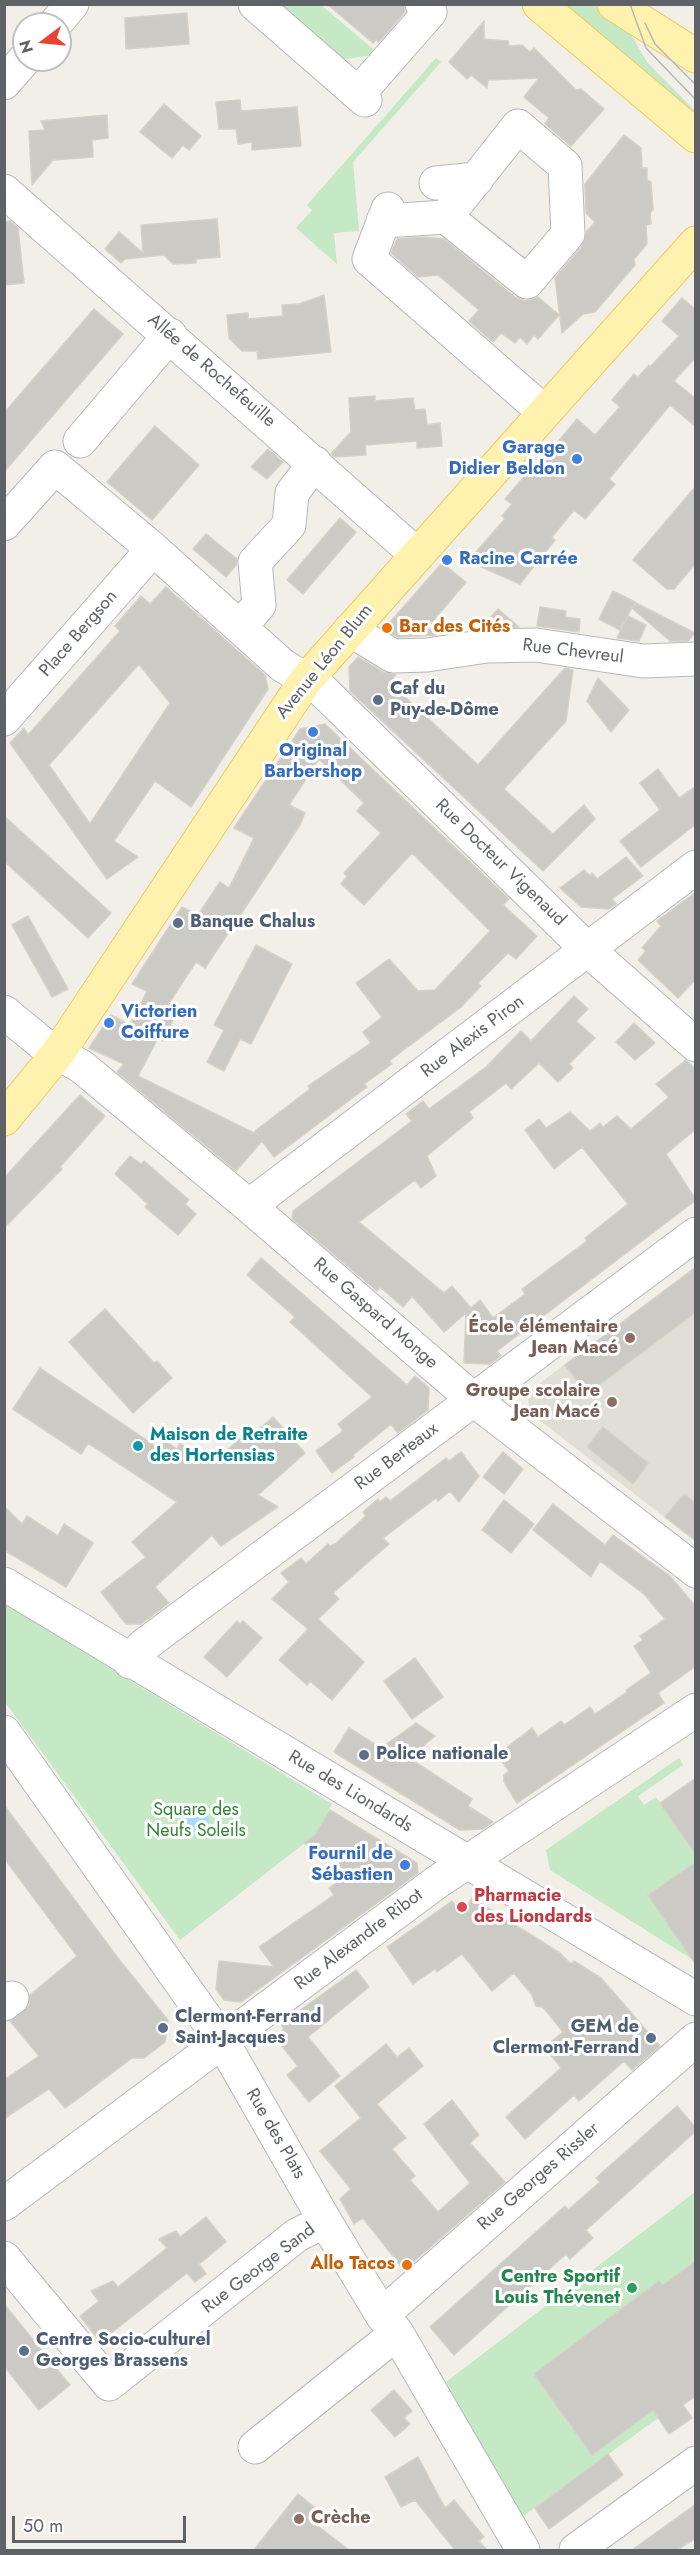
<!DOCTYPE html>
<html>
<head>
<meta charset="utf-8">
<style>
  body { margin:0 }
  #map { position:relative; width:700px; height:2555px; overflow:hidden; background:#f1efe8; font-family:Jost,sans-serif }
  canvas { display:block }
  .frame { position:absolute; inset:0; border:6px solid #5f6368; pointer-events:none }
  .north { position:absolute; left:12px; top:12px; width:60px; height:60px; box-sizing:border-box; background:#fff; border:2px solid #bfc1c3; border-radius:50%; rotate:254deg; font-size:16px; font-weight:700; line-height:24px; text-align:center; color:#5f6368 }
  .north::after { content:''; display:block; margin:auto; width:21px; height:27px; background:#ea4335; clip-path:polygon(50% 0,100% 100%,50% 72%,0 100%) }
  .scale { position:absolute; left:12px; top:2516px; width:174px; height:27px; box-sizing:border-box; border:3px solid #5f6368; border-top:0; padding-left:8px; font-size:18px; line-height:21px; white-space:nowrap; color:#5f6368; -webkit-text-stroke:4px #fff; paint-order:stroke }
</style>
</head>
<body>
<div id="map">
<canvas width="700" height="2555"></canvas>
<div class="frame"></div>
<div class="north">N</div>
<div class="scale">50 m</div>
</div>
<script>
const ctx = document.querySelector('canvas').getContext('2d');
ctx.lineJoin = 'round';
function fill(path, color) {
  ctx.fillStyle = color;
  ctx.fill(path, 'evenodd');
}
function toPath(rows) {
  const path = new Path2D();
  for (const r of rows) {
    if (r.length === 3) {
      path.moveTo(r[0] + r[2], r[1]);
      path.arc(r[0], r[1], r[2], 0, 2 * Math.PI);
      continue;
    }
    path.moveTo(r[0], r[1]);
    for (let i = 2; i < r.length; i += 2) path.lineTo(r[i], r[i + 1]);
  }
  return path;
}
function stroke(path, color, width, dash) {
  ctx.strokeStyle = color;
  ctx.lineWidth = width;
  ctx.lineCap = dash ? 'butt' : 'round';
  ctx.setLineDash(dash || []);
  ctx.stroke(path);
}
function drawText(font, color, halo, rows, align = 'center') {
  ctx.font = font + ' Jost,sans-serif';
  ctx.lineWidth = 6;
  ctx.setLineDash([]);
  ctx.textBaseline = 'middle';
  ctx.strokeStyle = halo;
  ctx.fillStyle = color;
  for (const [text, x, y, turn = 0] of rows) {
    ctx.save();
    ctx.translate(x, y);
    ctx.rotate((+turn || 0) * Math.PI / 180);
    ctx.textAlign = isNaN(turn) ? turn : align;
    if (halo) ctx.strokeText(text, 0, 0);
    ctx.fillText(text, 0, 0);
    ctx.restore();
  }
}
const education = toPath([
  [695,1267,695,1541,529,1412,528,1392]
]);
const green = toPath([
  [275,5,321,5,379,54,340,60],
  [562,5,597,5,629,31,647,62,695,111,695,118],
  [436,58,441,62,353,162,359,231,334,233,337,264,296,228,312,210,307,205],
  [5,1604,332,1804,315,1835,180,1940,5,1702],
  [679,1758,683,1765,638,1796,644,1805,656,1797,695,1855,695,1862,648,1895,695,1961,550,1870,546,1850],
  [695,2192,695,2391,522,2517,446,2382]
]);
const water = toPath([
  [194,1822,15]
]);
const building = toPath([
  [327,4,404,4,405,12,379,42,376,40,373,43,327,4],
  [187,13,189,44,126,49,125,18,187,13],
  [484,21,484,39,508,41,509,46,522,45,530,52,534,48,576,90,581,89,604,109,571,146,545,124,549,118,524,97,539,78,488,80,487,88,471,75,467,79,449,62,484,21],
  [240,100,241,111,297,107,301,146,252,150,252,142,238,144,236,129,219,129,216,102,240,100],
  [164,104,201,136,189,150,183,145,172,158,140,132,164,104],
  [107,115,108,138,92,140,93,157,53,160,32,185,29,131,45,130,41,121,107,115],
  [624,135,641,148,642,168,647,168,647,180,651,182,653,210,650,213,651,224,646,225,647,244,634,259,635,265,595,312,583,314,562,333,555,278,582,246,587,231,595,222,586,213,585,184,624,135],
  [217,219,220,257,196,259,196,263,173,264,164,255,125,259,121,263,105,249,119,232,143,253,141,225,217,219],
  [10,221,18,228,24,283,4,285,4,222,10,221],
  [423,237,444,239,515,297,525,301,538,297,559,315,538,339,534,335,527,344,520,337,515,343,501,333,493,342,469,321,479,310,438,275,418,277,391,253,397,239,423,237],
  [324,295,331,352,258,359,257,351,242,351,229,338,227,315,248,313,248,319,283,316,282,305,299,304,324,295],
  [682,298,696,310,696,357,674,381,696,399,696,427,670,405,609,479,615,484,585,519,574,510,552,537,555,540,520,584,468,561,505,519,502,516,512,504,505,499,528,472,531,474,577,419,595,435,620,407,612,400,634,374,638,377,649,365,650,367,679,336,662,321,682,298],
  [94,309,123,334,4,472,4,413,94,309],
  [375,396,375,401,413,398,415,410,425,409,427,425,440,423,442,446,417,448,417,441,365,445,366,455,334,457,331,454,351,432,349,398,375,396],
  [155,426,199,465,152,520,107,482,155,426],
  [268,449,283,462,267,479,251,467,268,449],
  [696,486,696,563,674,589,667,589,633,560,696,486],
  [340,518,356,532,303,594,287,580,340,518],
  [206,534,237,559,236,565,226,577,193,549,206,534],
  [442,563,466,582,428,627,436,635,398,637,384,629,442,563],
  [166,587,265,675,268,689,191,807,155,781,114,841,138,857,107,879,10,743,24,728,28,735,120,631,115,626,141,596,150,604,166,587],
  [139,664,170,703,90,824,49,765,139,664],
  [613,591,635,602,620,630,599,619,613,591],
  [636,603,695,633,688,641,670,641,632,608,636,603],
  [540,607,566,611,565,617,580,619,579,632,537,626,540,607],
  [498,609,519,627,481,628,498,609],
  [628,616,646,625,639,641,617,638,628,616],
  [358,657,383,672,396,675,393,678,407,691,403,695,478,765,565,668,573,670,566,721,504,789,553,834,584,805,595,819,543,871,350,691,349,667,358,657],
  [598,678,629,710,611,732,587,701,598,678],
  [325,724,509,899,503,905,537,936,516,959,508,953,478,983,481,986,461,1007,389,1061,392,1064,364,1084,367,1087,274,1157,262,1141,236,1171,117,1072,124,1064,89,1048,111,1015,130,1025,147,991,132,984,182,907,198,915,220,882,229,888,254,838,234,828,300,729,325,724],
  [319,759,364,803,357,811,381,833,344,873,347,876,341,884,364,905,412,853,490,931,435,990,418,991,389,959,356,983,382,1017,363,1032,371,1043,308,1086,310,1089,255,1131,258,1135,138,1076,158,1038,163,1041,179,1008,169,1003,196,962,205,968,300,825,305,813,289,805,319,759],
  [658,769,679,798,696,786,696,824,641,867,620,841,660,810,640,783,658,769],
  [4,816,111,913,88,938,4,861,4,816],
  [626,857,643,876,612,899,616,904,609,909,581,907,560,888,584,870,590,876,592,873,597,879,626,857],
  [696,892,696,979,678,998,638,960,646,951,642,948,661,926,657,921,696,892],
  [28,916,68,989,52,997,12,925,28,916],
  [256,945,292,964,251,1044,240,1039,224,1071,207,1062,224,1030,214,1025,256,945],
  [574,996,588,1009,576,1021,595,1038,569,1064,573,1068,558,1082,539,1063,511,1089,506,1083,469,1112,473,1118,427,1156,436,1176,421,1188,415,1180,359,1222,444,1293,452,1286,471,1308,480,1300,493,1318,525,1294,522,1289,587,1241,585,1238,628,1204,582,1147,554,1169,525,1130,539,1119,546,1128,570,1112,590,1131,600,1123,603,1127,617,1116,631,1129,669,1097,656,1084,686,1060,696,1070,696,1129,666,1154,696,1200,497,1351,501,1356,490,1364,464,1363,466,1313,444,1332,412,1296,403,1307,380,1287,377,1291,292,1219,293,1211,412,1121,406,1114,423,1101,429,1109,486,1067,521,1031,531,1041,574,996],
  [634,1023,655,1043,635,1060,616,1042,634,1023],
  [80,1095,105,1116,60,1167,62,1169,4,1228,4,1178,80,1095],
  [130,1156,141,1164,144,1161,189,1200,185,1204,196,1214,178,1235,145,1207,148,1204,115,1174,130,1156],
  [261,1258,407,1385,415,1376,429,1388,428,1410,398,1433,391,1424,353,1455,354,1457,332,1473,316,1451,343,1431,338,1424,372,1397,290,1322,295,1317,247,1275,261,1258],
  [696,1267,696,1312,587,1394,565,1365,696,1267],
  [105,1309,154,1363,157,1361,172,1378,133,1413,69,1342,105,1309],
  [40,1368,157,1447,164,1440,177,1449,180,1443,211,1464,253,1427,257,1431,273,1417,305,1453,258,1495,278,1507,221,1546,212,1535,155,1587,169,1603,141,1624,126,1624,101,1592,146,1557,132,1542,177,1502,88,1443,81,1454,13,1409,40,1368],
  [603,1427,648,1463,633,1484,587,1447,603,1427],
  [461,1452,479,1476,459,1502,450,1491,438,1501,436,1498,383,1538,389,1544,333,1593,339,1599,318,1619,364,1662,332,1700,310,1681,307,1685,279,1660,308,1629,272,1599,289,1582,281,1573,301,1558,306,1564,328,1544,330,1546,335,1544,366,1516,363,1512,378,1499,380,1502,386,1497,390,1501,446,1458,449,1461,461,1452],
  [503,1452,523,1469,504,1494,483,1477,503,1452],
  [684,1494,696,1504,696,1541,665,1517,684,1494],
  [504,1500,534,1524,511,1553,482,1530,504,1500],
  [553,1504,605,1545,613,1535,670,1576,696,1607,696,1666,658,1693,664,1703,517,1803,504,1782,504,1775,509,1771,497,1755,532,1728,538,1737,561,1721,564,1725,590,1707,595,1714,627,1692,626,1690,651,1673,634,1646,643,1640,640,1636,665,1619,644,1594,600,1561,591,1577,533,1530,553,1504],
  [4,1506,22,1524,27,1516,58,1536,64,1524,93,1543,66,1587,4,1550,4,1506],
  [237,1621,240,1624,243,1621,262,1638,227,1677,204,1657,237,1621],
  [415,1658,443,1697,412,1719,384,1681,415,1658],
  [416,1723,435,1736,409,1758,472,1799,468,1806,493,1822,483,1829,460,1830,334,1752,349,1728,381,1748,416,1723],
  [696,1778,696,1855,660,1803,696,1778],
  [4,1805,121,1962,168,2020,165,2042,144,2058,132,2058,75,2101,65,2108,49,2089,4,2119,4,2080,39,2056,10,2021,29,2006,30,1995,77,1956,4,1858,4,1805],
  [330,1810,417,1863,418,1873,241,2002,224,2000,216,1989,219,1961,274,1967,259,1947,334,1895,329,1888,351,1873,304,1843,315,1835,330,1810],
  [696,1862,696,1965,648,1895,696,1862],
  [472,1898,560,1953,571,1964,574,1961,601,1978,660,2046,632,2070,624,2061,579,2101,574,2095,525,2139,506,2117,561,2068,545,2047,563,2032,543,2007,536,2006,532,1995,514,1973,492,1991,462,1954,437,1972,435,1969,413,1984,387,1947,452,1901,462,1915,472,1898],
  [356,1970,369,1987,308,2037,340,2076,309,2102,287,2075,298,2066,281,2045,283,2043,277,2035,284,2029,281,2024,356,1970],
  [386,2044,397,2057,409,2048,423,2066,377,2104,406,2138,392,2149,415,2176,410,2180,438,2212,470,2183,424,2124,452,2100,479,2135,470,2143,505,2182,404,2270,363,2218,354,2224,340,2199,351,2189,320,2151,361,2118,335,2086,386,2044],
  [677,2106,696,2128,696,2131,586,2230,593,2238,570,2259,566,2254,454,2355,430,2327,565,2206,568,2210,600,2182,596,2178,677,2106],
  [206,2217,226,2242,199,2264,206,2274,195,2282,187,2273,100,2342,80,2316,99,2301,91,2291,113,2281,118,2287,167,2248,159,2239,176,2231,180,2237,206,2217],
  [696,2261,696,2396,683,2405,692,2418,669,2434,653,2410,592,2455,534,2374,659,2281,663,2285,696,2261],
  [4,2304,70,2385,39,2410,4,2366,4,2304],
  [394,2390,412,2411,404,2418,410,2424,395,2437,371,2410,394,2390],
  [608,2454,623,2475,549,2529,535,2508,608,2454],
  [418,2457,445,2508,454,2500,484,2537,479,2541,487,2550,455,2550,415,2500,401,2507,385,2477,418,2457],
  [298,2494,323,2514,315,2524,349,2550,254,2550,298,2494],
  [696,2504,696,2538,677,2550,632,2550,696,2504]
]);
const minor = toPath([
  [255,4,365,100],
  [55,24,72,4],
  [4,83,24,60],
  [358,94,430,12,422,4],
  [436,183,477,179],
  [4,191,416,554],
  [388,209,369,259,543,411],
  [383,221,446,217,527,282,568,234,565,166,518,126,446,217],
  [80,441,170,335],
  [4,524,55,467,153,549,282,665,322,690,588,950,696,1045],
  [240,627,259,605,255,562,289,525,292,493,315,463],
  [350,630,393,656,427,655,487,646,536,645,643,661,696,659],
  [4,719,153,549],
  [4,1012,43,1044,82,1067,249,1206,474,1400,696,1571],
  [249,1206,696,867],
  [4,1584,696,1999],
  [130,1662,143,1646,696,1234],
  [4,1732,222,2041,325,2221,382,2315,397,2333,523,2550],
  [4,2004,12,1998],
  [4,2204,437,1882,696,1710],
  [4,2258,109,2384,297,2235,325,2221],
  [382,2315,696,2039],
  [255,2447,397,2333],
  [576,2550,696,2463]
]);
const major = toPath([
  [539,4,696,136],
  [614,4,696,56],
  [4,1119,58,1053,306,680,696,243]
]);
const tram = toPath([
  [630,4,646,48,696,100],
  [645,23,655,44,696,85]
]);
const markers = [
  [577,459,6,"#3f7fe0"],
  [447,560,6,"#3f7fe0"],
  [387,628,6,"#e8710a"],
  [378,700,6,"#5c6f8a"],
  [313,732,6,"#3f7fe0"],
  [178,923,6,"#5c6f8a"],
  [109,1023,6,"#3f7fe0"],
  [630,1338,6,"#8d6e63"],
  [612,1402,6,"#8d6e63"],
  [138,1446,6,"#0f9aa8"],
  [364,1755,6,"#5c6f8a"],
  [405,1865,6,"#3f7fe0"],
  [462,1907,6,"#e0444e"],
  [163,2028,6,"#5c6f8a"],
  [651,2038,6,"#5c6f8a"],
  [407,2265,6,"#e8710a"],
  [632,2288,6,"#2e9e5b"],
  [24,2351,6,"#5c6f8a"],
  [299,2519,6,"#8d6e63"]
];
const streetNames = [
  ["Allée de Rochefeuille",211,371,41],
  ["Place Bergson",79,634,-49],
  ["Rue Chevreul",573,652,7],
  ["Avenue Léon Blum",325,662,-51],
  ["Rue Docteur Vigenaud",500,863,44],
  ["Rue Alexis Piron",473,1037,-37],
  ["Rue Gaspard Monge",375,1314,41],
  ["Rue Berteaux",397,1457,-37],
  ["Rue des Liondards",350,1792,31],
  ["Rue Alexandre Ribot",359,1940,-37],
  ["Rue des Plats",275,2134,60],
  ["Rue Georges Rissler",539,2177,-41],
  ["Rue George Sand",259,2269,-37]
];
const shopNames = [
  ["Garage",565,449],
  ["Didier Beldon",565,470],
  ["Racine Carrée",459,560,"left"],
  ["Original",313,752,"center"],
  ["Barbershop",313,773,"center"],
  ["Victorien",121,1013,"left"],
  ["Coiffure",121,1034,"left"],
  ["Fournil de",393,1855],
  ["Sébastien",393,1876]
];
const foodNames = [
  ["Bar des Cités",399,628],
  ["Allo Tacos",395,2265,"right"]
];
const serviceNames = [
  ["Caf du",390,690],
  ["Puy-de-Dôme",390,711],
  ["Banque Chalus",190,923],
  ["Police nationale",376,1755],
  ["Clermont-Ferrand",175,2018],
  ["Saint-Jacques",175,2039],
  ["GEM de",639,2028,"right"],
  ["Clermont-Ferrand",639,2049,"right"],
  ["Centre Socio-culturel",36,2341],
  ["Georges Brassens",36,2362]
];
const educationNames = [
  ["École élémentaire",618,1328],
  ["Jean Macé",618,1349],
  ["Groupe scolaire",600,1392],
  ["Jean Macé",600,1413],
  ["Crèche",311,2519,"left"]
];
const cultureNames = [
  ["Maison de Retraite",150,1436],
  ["des Hortensias",150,1457]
];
const parkNames = [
  ["Square des",196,1811],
  ["Neufs Soleils",196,1832]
];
const healthNames = [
  ["Pharmacie",474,1897],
  ["des Liondards",474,1918]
];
const leisureNames = [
  ["Centre Sportif",620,2278],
  ["Louis Thévenet",620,2299]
];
fill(education, '#e1ded6');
fill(green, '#c5e8c5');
fill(water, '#aadaff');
fill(building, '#cccac5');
stroke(building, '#d6d1c6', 1.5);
stroke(minor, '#b5b8bc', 35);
stroke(major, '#f2c960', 35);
stroke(minor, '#fff', 33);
stroke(major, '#fff2af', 33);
stroke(tram, '#b6b7b8', 1.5);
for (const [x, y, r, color] of markers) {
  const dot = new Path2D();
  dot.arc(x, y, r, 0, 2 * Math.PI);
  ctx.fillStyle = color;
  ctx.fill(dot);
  stroke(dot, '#fff', 2);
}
drawText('18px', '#5f6368', '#fff', streetNames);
drawText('bold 18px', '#366cbe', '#fff', shopNames, 'right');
drawText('bold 18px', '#c56008', '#fff', foodNames, 'left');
drawText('bold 18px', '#4e5e75', '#fff', serviceNames, 'left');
drawText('bold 18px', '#785e54', '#fff', educationNames, 'right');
drawText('bold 18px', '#0d838f', '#fff', cultureNames, 'left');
drawText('18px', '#348238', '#fff', parkNames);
drawText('bold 18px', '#be3a42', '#fff', healthNames, 'left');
drawText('bold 18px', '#27864d', '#fff', leisureNames, 'right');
</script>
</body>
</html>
